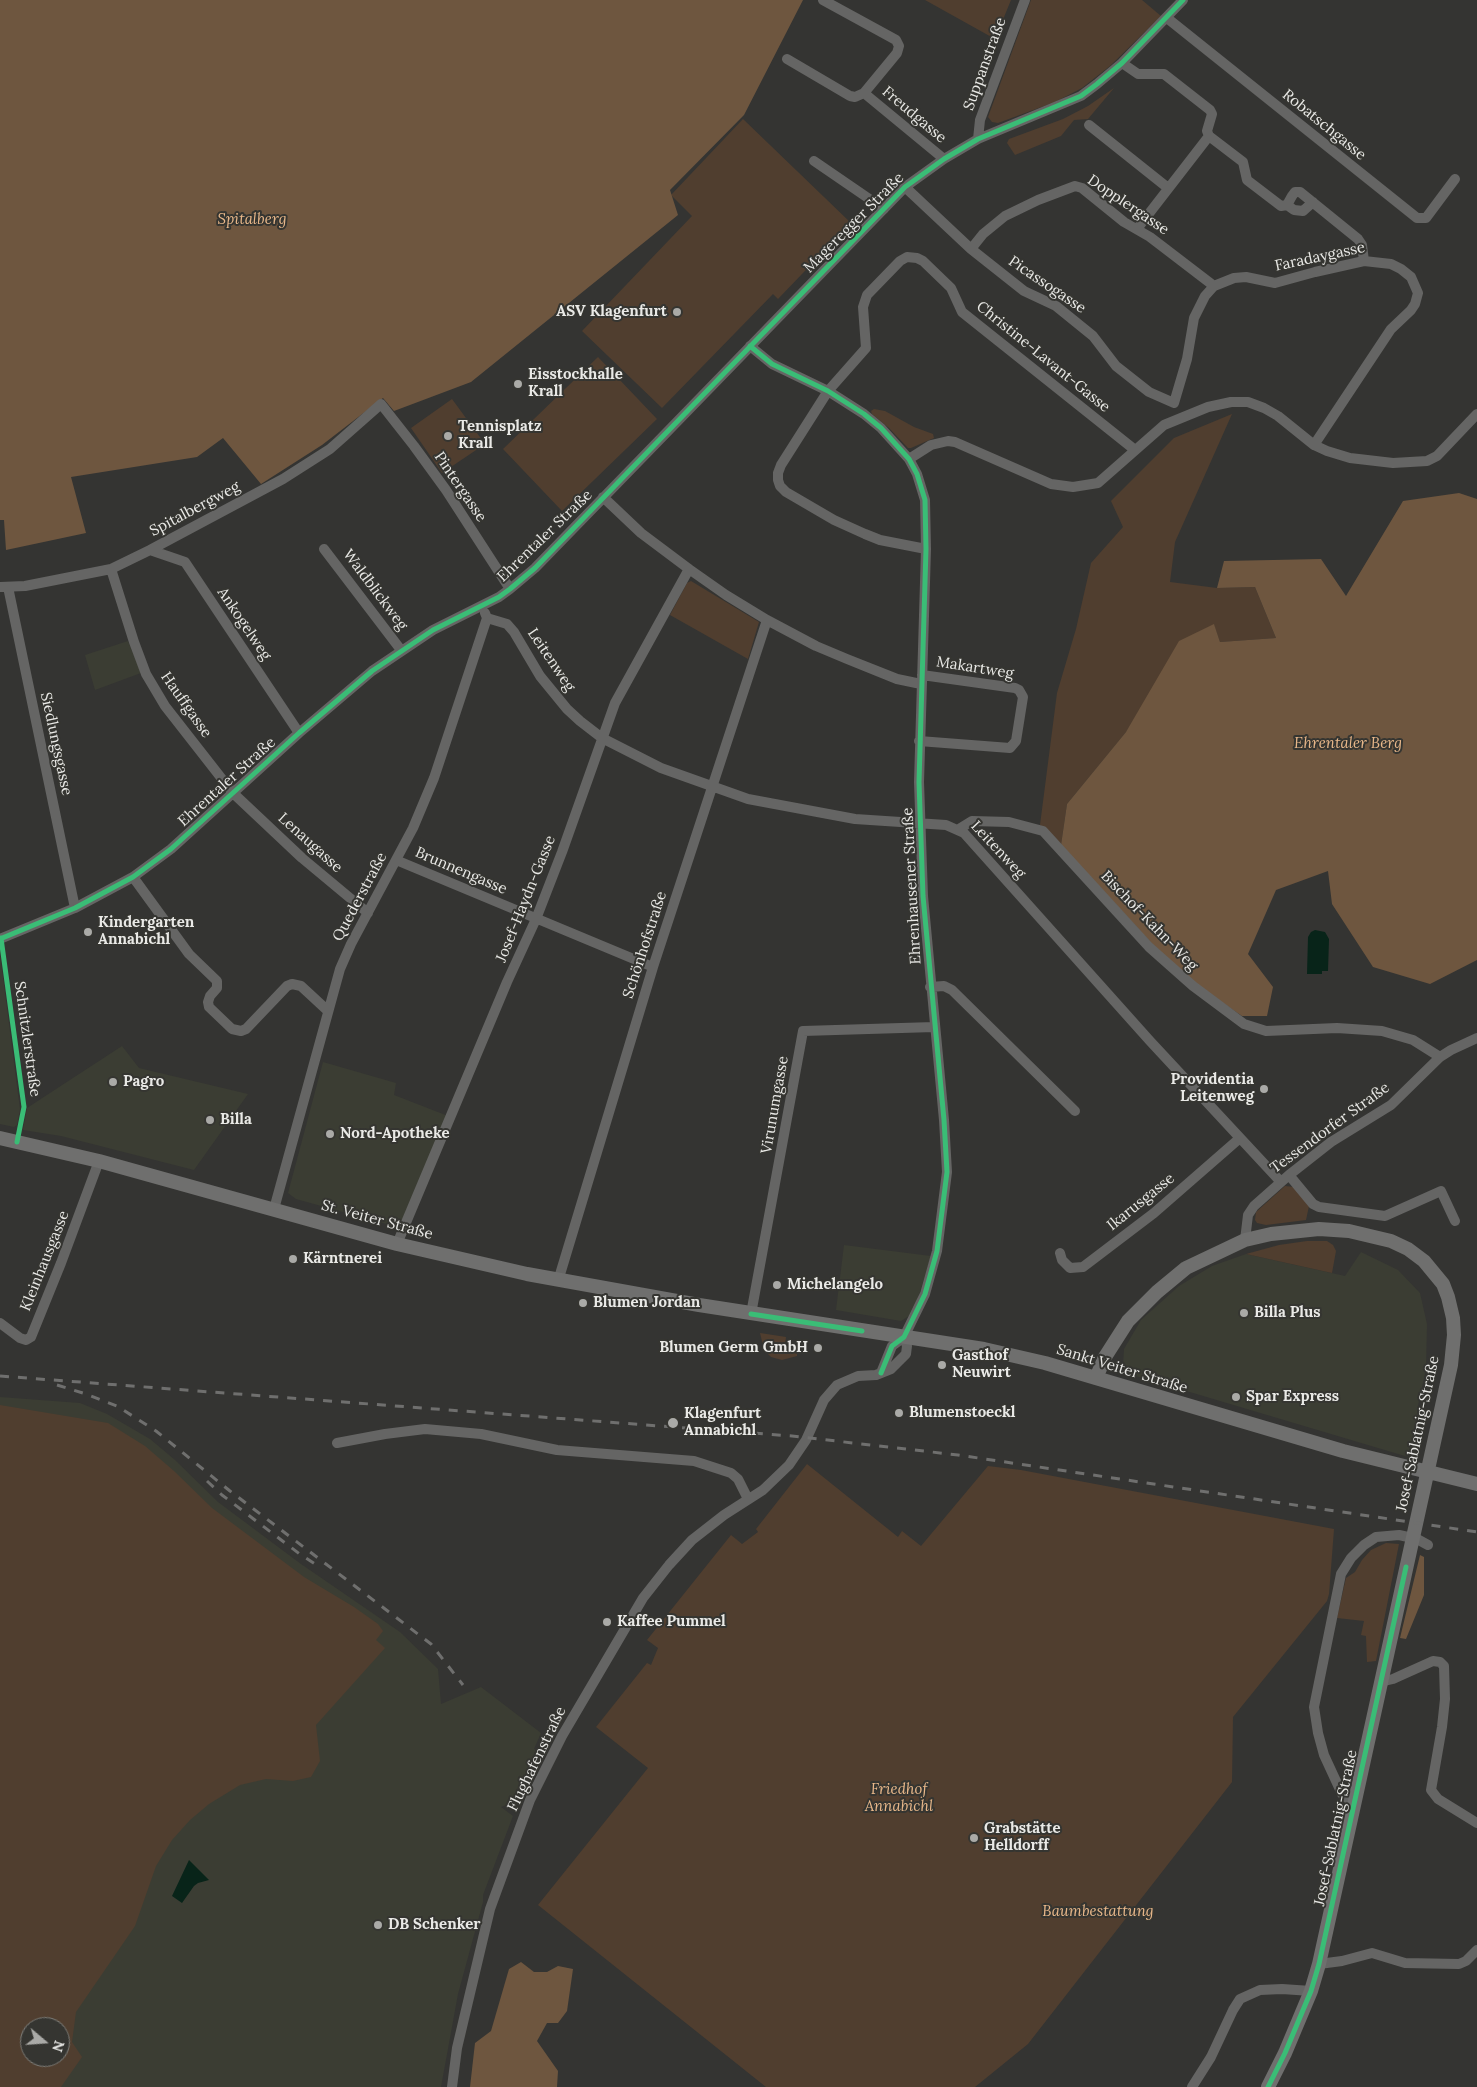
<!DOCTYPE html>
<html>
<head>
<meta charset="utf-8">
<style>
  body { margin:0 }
  #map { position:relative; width:1477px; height:2087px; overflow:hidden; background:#343432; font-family:Lora,serif }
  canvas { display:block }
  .north { position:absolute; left:20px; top:2017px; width:50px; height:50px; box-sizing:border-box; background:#353531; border:1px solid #7d7d79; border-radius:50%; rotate:108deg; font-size:14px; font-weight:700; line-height:20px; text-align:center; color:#e9e9e6 }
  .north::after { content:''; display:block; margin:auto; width:18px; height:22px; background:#aaaaa7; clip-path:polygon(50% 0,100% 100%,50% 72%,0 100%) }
</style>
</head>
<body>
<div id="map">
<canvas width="1477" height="2087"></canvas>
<div class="north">N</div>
</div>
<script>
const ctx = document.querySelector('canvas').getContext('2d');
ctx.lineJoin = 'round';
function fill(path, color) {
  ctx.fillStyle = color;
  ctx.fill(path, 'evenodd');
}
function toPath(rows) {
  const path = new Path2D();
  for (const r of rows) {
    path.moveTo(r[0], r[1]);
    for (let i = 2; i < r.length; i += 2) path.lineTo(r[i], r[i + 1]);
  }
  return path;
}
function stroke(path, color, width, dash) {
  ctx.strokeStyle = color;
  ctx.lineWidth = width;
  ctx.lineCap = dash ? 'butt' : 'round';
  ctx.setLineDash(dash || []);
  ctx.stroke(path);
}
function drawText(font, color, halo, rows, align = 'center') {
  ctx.font = font + ' Lora,serif';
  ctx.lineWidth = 4;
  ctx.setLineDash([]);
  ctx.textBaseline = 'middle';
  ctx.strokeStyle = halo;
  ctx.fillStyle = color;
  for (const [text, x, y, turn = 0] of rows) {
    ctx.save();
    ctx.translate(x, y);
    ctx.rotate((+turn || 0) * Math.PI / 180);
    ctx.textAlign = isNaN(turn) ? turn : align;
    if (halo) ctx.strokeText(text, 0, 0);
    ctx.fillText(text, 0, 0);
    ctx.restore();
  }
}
const built = toPath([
  [128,641,141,673,95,690,85,655],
  [0,954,20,1109,17,1125,14,1127,0,1124],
  [122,1046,139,1068,248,1094,194,1170,61,1136,23,1130,27,1108],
  [323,1062,396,1083,394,1095,448,1116,400,1225,397,1227,296,1199,288,1193],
  [844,1245,931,1256,920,1292,914,1309,909,1316,901,1321,836,1310],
  [1361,1252,1398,1270,1420,1293,1427,1324,1426,1369,1417,1410,1422,1431,1415,1459,1136,1376,1126,1370,1123,1365,1124,1349,1141,1320,1179,1286,1212,1266,1246,1254,1345,1276],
  [0,1397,80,1403,107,1414,150,1439,175,1460,218,1502,301,1564,400,1632,438,1669,441,1704,481,1687,541,1733,534,1749,541,1752,517,1803,512,1803,501,1807,513,1816,483,1895,483,1902,458,1994,441,2087,0,2087],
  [30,2027,60,2027,60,2057,30,2057]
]);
const green = toPath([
  [925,0,1011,0,995,39],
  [1031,0,1142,0,1161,16,1110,66,1082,88,1055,102,998,123,992,122,988,117],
  [1114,88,1088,119,1074,120,1061,136,1015,155,1007,143,1009,139,1063,119,1088,106],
  [743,119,851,223,778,299,773,294,662,408,582,331,692,216,671,195],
  [598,357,657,419,562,511,503,449],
  [452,399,485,444,442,473,411,428],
  [874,409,885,411,914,427,933,434,934,438,911,448,908,448,889,428,872,414,871,411],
  [1232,414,1175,542,1170,582,1217,588,1255,587,1276,638,1220,642,1214,625,1067,804,1061,845,1040,825,1057,693,1076,629,1091,563,1123,527,1111,501,1174,438],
  [691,581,759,622,748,659,670,615,687,583],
  [1285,1186,1294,1187,1309,1206,1306,1220,1266,1225,1257,1223,1255,1220,1256,1212],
  [1307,1241,1327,1241,1333,1245,1336,1251,1332,1273,1246,1254,1279,1245],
  [760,1333,786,1337,785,1346,797,1348,797,1356,782,1360,771,1357,764,1350],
  [0,1405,108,1423,145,1446,174,1471,212,1508,304,1577,354,1607,378,1624,383,1631,376,1640,385,1648,316,1725,320,1761,311,1777,293,1781,266,1779,240,1785,209,1804,190,1820,172,1840,156,1866,135,1926,76,2012,72,2042,82,2057,61,2087,0,2087],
  [30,2027,60,2027,60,2057,30,2057],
  [807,1464,898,1537,902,1531,921,1546,988,1466,1021,1470,1334,1529,1329,1594,1327,1601,1233,1717,1232,1782,1028,2044,975,2087,766,2087,538,1905,648,1768,596,1727,647,1663,651,1665,658,1648,647,1640,731,1535,742,1544,758,1532,756,1529],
  [1386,1543,1399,1544,1376,1661,1367,1662,1366,1636,1361,1635,1364,1621,1337,1618,1346,1578,1355,1572,1362,1560,1371,1550]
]);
const forest = toPath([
  [0,0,803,0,744,115,670,190,678,215,471,382,394,411,383,398,322,445,261,484,223,438,197,457,71,477,86,533,6,550,4,520,0,520],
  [1459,493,1477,499,1477,960,1430,984,1373,967,1332,904,1328,871,1276,890,1248,954,1273,987,1267,1016,1242,1016,1196,985,1167,960,1061,845,1067,804,1126,732,1179,641,1214,624,1220,642,1276,638,1255,587,1217,588,1224,561,1321,559,1346,596,1403,501],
  [1420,1555,1424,1557,1424,1595,1406,1639,1400,1638],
  [521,1962,534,1972,547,1972,558,1966,573,1969,567,2011,558,2023,547,2023,537,2041,558,2071,557,2087,470,2087,475,2043,491,2031,509,1969]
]);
const water = toPath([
  [1315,930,1325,932,1329,939,1328,971,1322,971,1322,974,1307,974,1308,937,1311,932],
  [189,1860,209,1880,198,1883,194,1886,182,1903,172,1896]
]);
const minor = toPath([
  [1167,18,1417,218,1426,218,1455,179],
  [787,59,850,96,855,97,864,93,897,53,899,46,896,40,823,0],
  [1122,63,1138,74,1164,74,1210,110,1212,114,1207,131,1209,136,1243,162,1247,180,1281,206,1287,205,1294,210,1303,211,1313,202],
  [864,93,944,159],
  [1089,125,1168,188],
  [978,139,980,120,1025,0],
  [814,161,884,209],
  [905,187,971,249,1024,291,1056,306,1093,336,1116,366,1149,392,1174,403],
  [1287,205,1292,196,1295,192,1300,192,1358,239,1362,245,1364,261],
  [1137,229,1209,136],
  [971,249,983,234,1005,216,1038,200,1075,186,1082,188,1124,222,1150,237,1214,286],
  [750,346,772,364,828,391,864,414,881,428,909,459,917,474,925,500,926,549,919,782,923,896,944,1120,947,1172,937,1251,925,1294,904,1337,892,1346,881,1373],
  [1174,403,1187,359,1194,318,1205,296,1214,286,1234,278,1246,277,1275,283,1315,272,1364,261,1391,264,1401,269,1411,277,1418,293,1415,304,1411,310,1391,329,1314,445],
  [909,459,931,445,948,441,955,442,1051,484,1073,487,1098,483,1164,425,1208,407,1231,402,1248,402,1264,408,1278,416,1314,445,1327,451,1350,458,1393,463,1427,461,1437,456,1477,414],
  [603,497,641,533,689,569,726,595,767,620,816,646,847,659,897,679,921,684],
  [324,549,401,650],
  [926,549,880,540,865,534,834,520,786,492,780,486,778,480,778,473,781,465,828,391,866,348,863,307,867,295,900,261,907,257,917,258,923,261,951,288,962,312,1135,450],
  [150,550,185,562,299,733],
  [111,569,134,642,146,674,165,706,233,793,302,858,368,913],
  [0,587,25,586,111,569,150,550,283,479,330,449,381,404,414,446,446,490,510,589],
  [8,587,75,908],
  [487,618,507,624,514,632,540,676,567,709,580,721,602,738,661,768,748,799,855,819,946,825,964,833,1150,1041,1281,1182],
  [919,741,1010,748,1016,741,1023,697,1019,690,1015,688,922,675],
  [959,829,972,821,1009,822,1043,831,1149,947,1193,986,1244,1024,1266,1031,1337,1028,1382,1031,1413,1040,1440,1057],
  [396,860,653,967],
  [133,877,189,954,217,981,217,988,210,996,208,1002,209,1007,232,1029,241,1031,246,1029,287,986,292,984,301,986,328,1011],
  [0,939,75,908,133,877,171,849,299,733,372,671,433,630,499,597,510,589,535,568,905,187,944,159,978,139,1081,96,1097,84,1122,63,1183,0],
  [930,987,944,986,952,990,1075,1111],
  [1289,1175,1313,1204,1319,1207,1385,1216,1441,1191,1455,1221],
  [274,1209,340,969,351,944,413,828,434,778,487,618,485,613],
  [1245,1240,1248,1215,1254,1206,1289,1175,1331,1142,1391,1105,1440,1057,1451,1050,1477,1038],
  [397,1244,507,982,536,919,562,852,615,703,689,569],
  [1060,1253,1062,1260,1070,1268,1083,1267,1154,1213,1240,1138],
  [558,1281,653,967,767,620],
  [751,1314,803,1031,934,1027],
  [0,1323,20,1338,26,1340,31,1337,61,1263,99,1161],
  [337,1443,385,1434,425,1429,481,1434,557,1450,694,1461,731,1473,738,1479,748,1499],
  [1380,1682,1393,1679,1433,1661,1440,1662,1444,1666,1445,1699,1442,1727,1431,1790,1438,1799,1477,1823],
  [1353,1803,1342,1794,1324,1755,1318,1733,1314,1707,1341,1574,1351,1558,1364,1545,1376,1537,1399,1535,1417,1539,1428,1545],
  [1319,1964,1342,1961,1372,1953,1405,1963,1459,1964,1466,1961,1477,1950],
  [452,2087,457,2048,490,1909,530,1800,562,1736,643,1598,669,1565,692,1540,724,1515,763,1490,789,1465,806,1440,824,1400,837,1385,858,1376,876,1375,891,1369,906,1354,907,1346,904,1337],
  [1192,2087,1211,2057,1233,2010,1240,1999,1260,1990,1282,1989,1311,1991]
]);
const major = toPath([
  [0,1138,99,1161,397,1244,527,1274,699,1305,984,1349,1045,1363,1343,1451,1477,1484],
  [1096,1378,1105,1357,1128,1321,1157,1292,1186,1268,1245,1240,1271,1234,1319,1229,1349,1231,1391,1241,1408,1249,1424,1261,1443,1284,1448,1297,1453,1318,1454,1335,1451,1365,1319,1964,1311,1991,1285,2053,1268,2087]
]);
const rail = toPath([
  [0,1376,792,1436,958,1455,1477,1532],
  [57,1385,86,1394,117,1406,156,1431,230,1491,431,1644,463,1685],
  [207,1481,222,1495,301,1555,320,1567]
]);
const cycleway = toPath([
  [750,346,772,364,828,391,864,414,881,428,909,459,917,474,925,500,926,549,919,782,923,896,944,1120,947,1172,937,1251,925,1294,904,1337,892,1346,881,1373],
  [1,938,24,1107,17,1142],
  [0,939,75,908,133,877,171,849,299,733,372,671,433,630,499,597,510,589,535,568,905,187,944,159,978,139,1081,96,1097,84,1122,63,1183,0],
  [751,1314,862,1331],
  [1268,2087,1285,2053,1311,1991,1319,1964,1406,1567]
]);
const markers = [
  [677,312,5,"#aaaaa7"],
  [518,384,5,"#aaaaa7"],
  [448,436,5,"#aaaaa7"],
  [88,932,5,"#aaaaa7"],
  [113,1082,5,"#aaaaa7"],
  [1264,1089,5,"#aaaaa7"],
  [210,1120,5,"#aaaaa7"],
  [330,1134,5,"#aaaaa7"],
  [293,1259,5,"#aaaaa7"],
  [777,1285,5,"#aaaaa7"],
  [583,1303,5,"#aaaaa7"],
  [1244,1313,5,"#aaaaa7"],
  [818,1348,5,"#aaaaa7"],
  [942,1365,5,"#aaaaa7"],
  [1236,1397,5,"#aaaaa7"],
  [899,1413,5,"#aaaaa7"],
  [673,1423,6,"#aaaaa7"],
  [607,1622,5,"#aaaaa7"],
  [974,1838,5,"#aaaaa7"],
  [378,1925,5,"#aaaaa7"]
];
const streetNames = [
  ["Suppanstraße",985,64,-70],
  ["Freudgasse",914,115,40],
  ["Robatschgasse",1324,125,39],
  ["Dopplergasse",1128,205,34],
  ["Mageregger Straße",854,223,-45],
  ["Faradaygasse",1320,257,-12],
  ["Picassogasse",1047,285,34],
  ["Christine-Lavant-Gasse",1043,357,39],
  ["Pintergasse",460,487,56],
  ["Spitalbergweg",195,509,-28],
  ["Ehrentaler Straße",545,536,-44],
  ["Waldblickweg",375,590,53],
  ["Ankogelweg",244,624,56],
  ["Leitenweg",551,660,56],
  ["Makartweg",975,668,9],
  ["Hauffgasse",186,705,55],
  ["Siedlungsgasse",56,744,78],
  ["Ehrentaler Straße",227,782,-42],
  ["Lenaugasse",310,843,42],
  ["Leitenweg",998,850,47],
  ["Brunnengasse",461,871,23],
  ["Ehrenhausener Straße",912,886,-93],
  ["Quederstraße",360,897,-62],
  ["Josef-Haydn-Gasse",526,899,-68],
  ["Bischof-Kahn-Weg",1149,921,46],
  ["Schönhofstraße",645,945,-72],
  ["Schnitzlerstraße",27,1039,82],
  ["Virunumgasse",775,1105,-80],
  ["Tessendorfer Straße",1330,1128,-36],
  ["Ikarusgasse",1141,1202,-39],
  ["St. Veiter Straße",377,1220,15],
  ["Kleinhausgasse",45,1261,-68],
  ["Sankt Veiter Straße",1122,1369,17],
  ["Josef-Sablatnig-Straße",1418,1434,-78],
  ["Flughafenstraße",537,1759,-64],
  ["Josef-Sablatnig-Straße",1336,1828,-78]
];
const parkNames = [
  ["Spitalberg",252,220],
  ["Ehrentaler Berg",1348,744],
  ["Friedhof",899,1790],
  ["Annabichl",899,1807],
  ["Baumbestattung",1098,1912]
];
const poiNames = [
  ["ASV Klagenfurt",667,312,"right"],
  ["Eisstockhalle",528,375],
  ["Krall",528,392],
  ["Tennisplatz",458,427],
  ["Krall",458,444],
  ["Kindergarten",98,923],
  ["Annabichl",98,940],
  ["Providentia",1254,1080,"right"],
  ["Leitenweg",1254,1097,"right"],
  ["Pagro",123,1082],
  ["Billa",220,1120],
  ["Nord-Apotheke",340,1134],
  ["Kärntnerei",303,1259],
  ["Michelangelo",787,1285],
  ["Blumen Jordan",593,1303],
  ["Billa Plus",1254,1313],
  ["Blumen Germ GmbH",808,1348,"right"],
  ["Gasthof",952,1356],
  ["Neuwirt",952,1373],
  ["Spar Express",1246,1397],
  ["Blumenstoeckl",909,1413],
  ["Klagenfurt",684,1414],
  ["Annabichl",684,1431],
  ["Kaffee Pummel",617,1622],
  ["Grabstätte",984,1829],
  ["Helldorff",984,1846],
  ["DB Schenker",388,1925]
];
fill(built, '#3b3d33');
fill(green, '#503e2f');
fill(forest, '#6e563f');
fill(water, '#082419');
stroke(minor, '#656564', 10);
stroke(major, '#6f6f6e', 14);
stroke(rail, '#6f6f6e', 3, [9, 9]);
stroke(cycleway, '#3abd76', 5);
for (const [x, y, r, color] of markers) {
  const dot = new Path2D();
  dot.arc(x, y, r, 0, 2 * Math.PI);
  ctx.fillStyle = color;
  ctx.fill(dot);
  stroke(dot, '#353531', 2);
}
drawText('15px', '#e9e9e6', '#353531', streetNames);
drawText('italic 15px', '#e9b88a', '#353531', parkNames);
drawText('bold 15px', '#e9e9e6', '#353531', poiNames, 'left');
</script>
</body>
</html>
